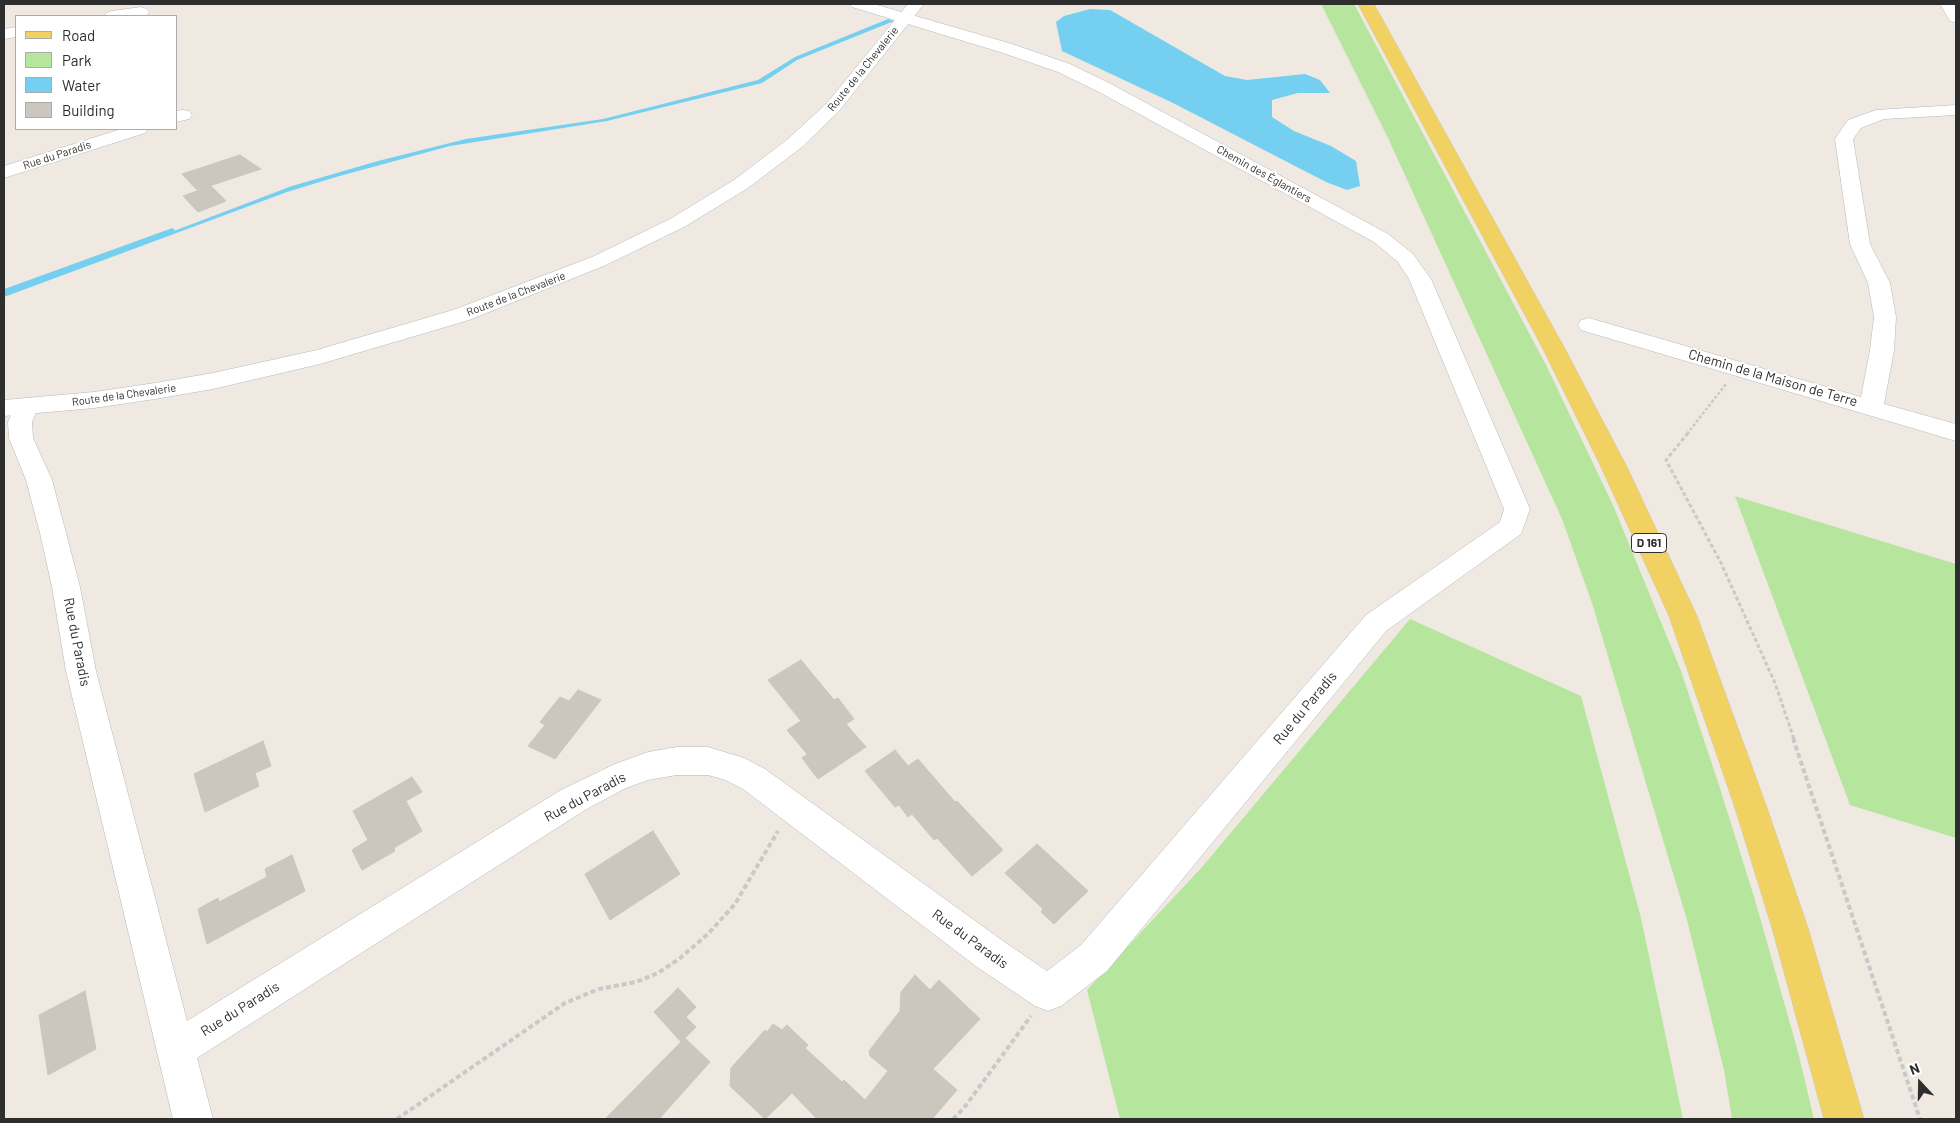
<!DOCTYPE html>
<html>
<head>
<meta charset="utf-8">
<style>
  body { margin:0 }
  #map { position:relative; width:1960px; height:1123px; overflow:hidden; background:#efe9e1; font-family:Barlow,sans-serif }
  canvas { display:block }
  .frame { position:absolute; inset:0; border:5px solid #2e2e2e; pointer-events:none }
  .legend { position:absolute; left:15px; top:15px; width:162px; height:115px; box-sizing:border-box; background:#fff; border:1px solid #ababab; margin:0; padding:6px 9px; list-style:none; font-size:15px; color:#2e2e2e }
  .legend li { display:flex; align-items:center; gap:10px; height:25px }
  .legend b { width:25px; border:1px solid #ababab }
  .north { position:absolute; left:1895px; top:1058px; width:50px; height:50px; -webkit-text-stroke:4px #fff; paint-order:stroke; rotate:339deg; font-size:14px; font-weight:700; line-height:20px; text-align:center; color:#2e2e2e }
  .north::after { content:''; display:block; margin:auto; width:18px; height:22px; background:#2e2e2e; clip-path:polygon(50% 0,100% 100%,50% 72%,0 100%) }
</style>
</head>
<body>
<div id="map">
<canvas width="1960" height="1123"></canvas>
<div class="frame"></div>
<ul class="legend">
<li><b style="height:6px;background:#f2d163"></b>Road</li>
<li><b style="height:14px;background:#b6e59e"></b>Park</li>
<li><b style="height:14px;background:#75cff0"></b>Water</li>
<li><b style="height:14px;background:#cbc7bf"></b>Building</li>
</ul>
<div class="north">N</div>
</div>
<script>
const ctx = document.querySelector('canvas').getContext('2d');
ctx.lineJoin = 'round';
function fill(path, color) {
  ctx.fillStyle = color;
  ctx.fill(path, 'evenodd');
}
function toPath(rows) {
  const path = new Path2D();
  for (const r of rows) {
    path.moveTo(r[0], r[1]);
    for (let i = 2; i < r.length; i += 2) path.lineTo(r[i], r[i + 1]);
  }
  return path;
}
function stroke(path, color, width, dash) {
  ctx.strokeStyle = color;
  ctx.lineWidth = width;
  ctx.lineCap = dash ? 'butt' : 'round';
  ctx.setLineDash(dash || []);
  ctx.stroke(path);
}
function drawText(font, color, halo, rows, align = 'center') {
  ctx.font = font + ' Barlow,sans-serif';
  ctx.lineWidth = 4;
  ctx.setLineDash([]);
  ctx.textBaseline = 'middle';
  ctx.strokeStyle = halo;
  ctx.fillStyle = color;
  for (const [text, x, y, turn = 0] of rows) {
    ctx.save();
    ctx.translate(x, y);
    ctx.rotate((+turn || 0) * Math.PI / 180);
    ctx.textAlign = isNaN(turn) ? turn : align;
    if (halo) ctx.strokeText(text, 0, 0);
    ctx.fillText(text, 0, 0);
    ctx.restore();
  }
}
const green = toPath([
  [1321,4,1354,4,1545,363,1613,505,1681,671,1718,782,1755,900,1797,1048,1814,1119,1732,1119,1724,1070,1687,920,1592,603,1562,519,1388,138],
  [1735,496,1956,564,1956,838,1850,805],
  [1410,619,1581,696,1641,918,1683,1119,1120,1119,1087,990,1203,866]
]);
const water = toPath([
  [1090,9,1110,10,1225,76,1247,80,1305,74,1320,80,1330,93,1298,93,1272,100,1272,117,1294,131,1331,146,1356,161,1360,186,1347,190,1326,182,1173,103,1062,51,1056,22,1064,16],
  [888,19,894,21,797,60,762,83,607,121,450,146,336,177,287,192,4,297,4,292,74,269,292,186,378,161,466,139,603,119,758,80,795,57]
]);
const stream = toPath([
  [4,292,172,231]
]);
const building = toPath([
  [240,155,261,169,197,190,182,174,240,155],
  [211,186,226,201,198,212,183,196,211,186],
  [801,660,834,700,838,698,854,719,846,724,866,747,818,779,802,758,807,754,787,730,801,721,768,680,801,660],
  [578,690,601,700,555,759,528,746,545,725,540,722,560,697,569,701,578,690],
  [263,741,271,766,255,773,259,786,205,812,194,774,263,741],
  [895,750,908,766,918,759,955,802,957,801,1003,850,972,876,937,838,934,840,912,814,908,817,899,805,895,807,865,771,895,750],
  [412,777,422,792,406,801,422,831,394,848,395,851,362,870,352,850,368,840,353,811,412,777],
  [653,831,680,874,610,920,585,874,653,831],
  [1037,844,1088,891,1054,924,1041,912,1043,909,1005,873,1037,844],
  [292,855,305,891,207,944,198,909,218,898,219,902,267,877,265,869,292,855],
  [915,975,930,990,939,980,980,1019,933,1069,957,1090,932,1119,817,1119,792,1093,765,1119,730,1086,731,1068,765,1030,767,1032,773,1024,782,1030,787,1025,808,1045,805,1048,842,1082,844,1080,865,1100,888,1071,870,1056,869,1051,900,1011,901,992,915,975],
  [678,988,696,1007,686,1017,696,1027,685,1038,710,1062,659,1119,605,1119,681,1042,654,1012,678,988],
  [85,991,96,1049,48,1075,39,1015,85,991]
]);
const pathFar2 = toPath([
  [1687,434,1726,384]
]);
const pathFar1 = toPath([
  [1688,433,1666,460,1721,563,1775,683,1794,739]
]);
const path = toPath([
  [1793,738,1920,1119],
  [397,1119,565,1003,599,989,636,982,658,973,679,959,708,934,735,904,778,831],
  [953,1119,964,1108,1031,1016]
]);
const minor = toPath([
  [850,4,874,4,1012,44,1070,64,1111,84,1388,234,1413,254,1431,279,1530,509,1521,534,1386,631,1107,971,1061,1006,1048,1011,1035,1006,977,967,743,789,725,780,708,775,677,775,648,780,626,788,585,810,197,1058,213,1119,173,1119,66,671,52,587,40,533,26,480,9,438,8,422,17,401,26,399,35,401,38,407,32,422,33,438,52,480,66,533,80,587,96,671,187,1021,561,790,615,764,648,752,677,747,708,747,744,758,765,769,1003,941,1047,971,1081,945,1366,615,1500,522,1504,509,1409,279,1398,262,1374,242,1099,92,1058,72,1000,52,852,7,850,4],
  [1940,4,1956,4,1956,23,1950,21,1940,4],
  [141,7,147,9,149,12,147,15,104,16,106,13,112,11,141,7],
  [16,27,16,37,4,39,4,29,16,27],
  [1956,105,1956,115,1884,119,1861,128,1853,139,1870,244,1890,283,1896,317,1894,350,1884,404,1956,424,1956,441,1581,330,1578,325,1581,320,1589,318,1861,397,1870,350,1874,317,1868,283,1850,244,1835,139,1848,120,1876,110,1956,105],
  [183,110,189,111,192,115,189,119,176,122,176,111,183,110],
  [121,129,148,129,145,133,4,178,4,166,121,129]
]);
const tertiary = toPath([
  [908,4,924,4,839,111,802,147,748,188,684,227,606,265,469,320,320,364,213,389,155,399,94,408,4,416,4,400,94,392,155,383,213,373,317,350,453,310,592,257,670,219,734,180,788,139,827,103,908,4]
]);
const primary = toPath([
  [1358,4,1374,4,1564,347,1627,467,1697,616,1766,805,1808,928,1864,1119,1824,1119,1772,928,1734,805,1669,616,1601,467,1542,347,1358,4]
]);
const farStreetnames = [
  ["Route de la Chevalerie",863,69,-51],
  ["Rue du Paradis",57,155,-18],
  ["Chemin des Églantiers",1264,174,29],
  ["Route de la Chevalerie",516,294,-21],
  ["Route de la Chevalerie",124,395,-8]
];
const shields = [
  [1649,543,35]
];
const shieldNames = [
  ["D 161",1649,543]
];
const streetNames = [
  ["Chemin de la Maison de Terre",1773,378,16],
  ["Rue du Paradis",77,642,79],
  ["Rue du Paradis",1305,708,-50],
  ["Rue du Paradis",585,797,-28],
  ["Rue du Paradis",970,939,36],
  ["Rue du Paradis",240,1009,-32]
];
fill(green, '#b6e59e');
fill(water, '#75cff0');
stroke(stream, '#75cff0', 5.5);
fill(building, '#cbc7bf');
stroke(building, '#cbc5ba', 1);
stroke(minor, '#b4b7c1', 1);
stroke(tertiary, '#b4b7c1', 1);
stroke(primary, '#c9c9c9', 1);
stroke(pathFar2, '#c9c9c9', 2.5, [3, 2]);
stroke(pathFar1, '#c9c9c9', 3, [4, 2.5]);
stroke(path, '#c9c9c9', 4, [5, 3]);
fill(minor, '#fff');
fill(tertiary, '#fff');
fill(primary, '#f2d163');
drawText('11px', '#2e2e2e', '#fff', farStreetnames);
for (const [x, y, w] of shields) {
  const box = new Path2D();
  box.roundRect(x - w / 2, y - 9.5, w, 19, 4);
  ctx.fillStyle = '#fff';
  ctx.fill(box);
  stroke(box, '#2e2e2e', 1);
}
drawText('bold 12px', '#2e2e2e', null, shieldNames);
drawText('14px', '#2e2e2e', '#fff', streetNames);
</script>
</body>
</html>
